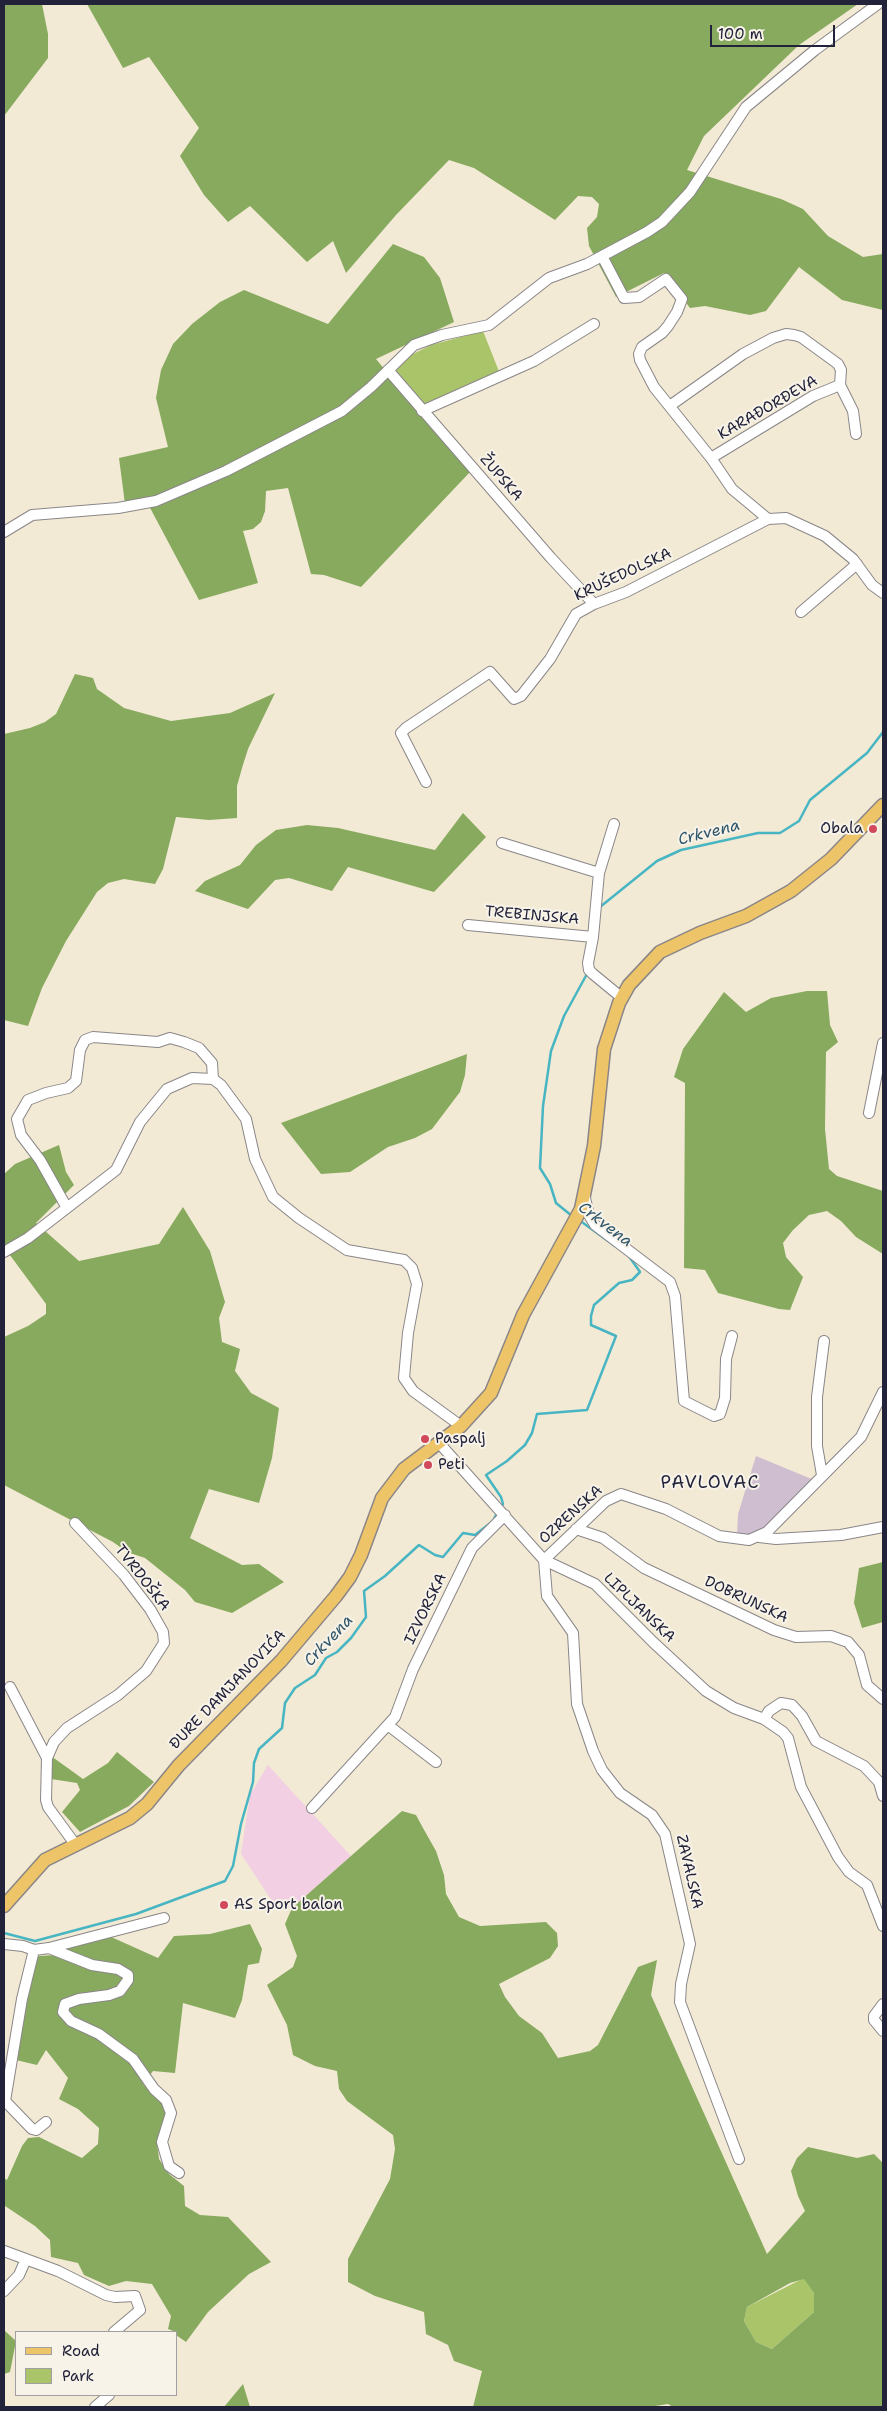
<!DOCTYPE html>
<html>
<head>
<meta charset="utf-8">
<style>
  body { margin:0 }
  #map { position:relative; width:887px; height:2411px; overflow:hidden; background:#f3ead5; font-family:"Shantell Sans",sans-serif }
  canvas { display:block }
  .frame { position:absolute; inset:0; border:5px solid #22223b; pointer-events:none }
  .legend { position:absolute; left:15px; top:2331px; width:162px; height:65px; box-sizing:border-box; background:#f7f3e8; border:1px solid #a29fa3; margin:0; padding:6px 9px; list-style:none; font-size:15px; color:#22223b }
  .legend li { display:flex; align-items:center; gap:10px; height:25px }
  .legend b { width:25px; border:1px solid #a29fa3 }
  .scale { position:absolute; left:710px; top:25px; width:125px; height:22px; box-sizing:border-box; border:2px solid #22223b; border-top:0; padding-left:6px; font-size:15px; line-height:18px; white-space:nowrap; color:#22223b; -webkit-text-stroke:4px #f7f3e8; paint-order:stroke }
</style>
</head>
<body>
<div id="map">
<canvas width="887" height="2411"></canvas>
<div class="frame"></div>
<ul class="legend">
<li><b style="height:6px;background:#eec469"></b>Road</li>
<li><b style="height:14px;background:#aac46a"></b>Park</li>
</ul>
<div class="scale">100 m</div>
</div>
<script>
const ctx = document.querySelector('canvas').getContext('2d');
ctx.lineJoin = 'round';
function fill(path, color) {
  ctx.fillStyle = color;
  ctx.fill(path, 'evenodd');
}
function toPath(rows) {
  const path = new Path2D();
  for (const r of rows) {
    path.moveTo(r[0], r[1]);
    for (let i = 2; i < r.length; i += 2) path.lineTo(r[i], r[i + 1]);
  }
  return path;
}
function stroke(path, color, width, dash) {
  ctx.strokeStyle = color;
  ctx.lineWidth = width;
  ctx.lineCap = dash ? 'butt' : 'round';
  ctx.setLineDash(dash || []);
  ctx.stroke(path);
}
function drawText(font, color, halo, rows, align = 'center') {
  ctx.font = font + ' "Shantell Sans",sans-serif';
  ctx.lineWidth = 4;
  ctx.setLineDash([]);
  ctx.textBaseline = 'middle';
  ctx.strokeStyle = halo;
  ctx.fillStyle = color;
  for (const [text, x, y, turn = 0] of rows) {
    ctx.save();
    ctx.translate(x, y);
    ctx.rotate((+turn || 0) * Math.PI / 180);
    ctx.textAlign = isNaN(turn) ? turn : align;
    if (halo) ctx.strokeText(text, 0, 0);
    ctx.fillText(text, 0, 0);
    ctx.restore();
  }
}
const built = toPath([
  [268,1765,351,1856,292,1908,272,1901,241,1854,250,1795]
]);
const industrial = toPath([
  [756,1456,814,1480,772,1524,751,1536,737,1536,738,1514]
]);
const green = toPath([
  [483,331,500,374,424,408,394,371,409,356,431,345],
  [804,2278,814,2293,814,2312,772,2349,756,2342,744,2321,747,2307]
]);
const forest = toPath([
  [4,4,42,4,48,34,48,58,4,116],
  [87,4,858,4,799,45,704,136,687,170,781,199,803,209,828,236,863,257,883,254,883,310,842,300,799,267,766,311,750,315,705,306,690,308,664,273,616,297,589,246,587,228,597,217,599,204,592,197,578,196,555,220,474,168,449,160,396,215,346,273,333,241,307,262,250,206,228,222,204,195,180,156,199,128,149,57,123,68],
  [393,244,424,257,440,278,454,322,376,359,470,472,361,587,324,575,311,574,288,488,266,491,265,511,261,522,253,529,243,531,258,583,199,600,148,504,125,504,119,458,168,447,156,398,161,370,173,344,192,324,220,302,244,290,328,324],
  [75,674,93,678,97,689,124,708,171,721,230,713,275,693,248,749,242,768,237,786,237,818,209,820,176,817,163,869,155,884,124,879,108,883,97,892,66,941,42,988,28,1026,4,1020,4,734,30,728,45,722,56,714],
  [463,813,486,837,434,892,348,867,332,891,289,878,275,880,248,909,195,891,205,881,240,865,256,845,276,830,307,825,338,828,435,850],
  [807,991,827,991,830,1025,838,1042,826,1052,825,1129,829,1169,837,1176,883,1191,883,1254,856,1237,841,1221,827,1211,809,1215,793,1230,783,1243,786,1257,803,1277,790,1310,779,1309,718,1293,705,1270,684,1268,685,1083,674,1077,683,1049,724,992,746,1012,771,998],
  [467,1054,465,1075,460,1092,432,1129,415,1138,388,1147,350,1172,321,1174,281,1123],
  [59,1145,66,1172,74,1185,36,1223,79,1261,159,1244,183,1207,210,1251,225,1302,219,1318,222,1342,240,1349,235,1371,251,1393,279,1408,272,1458,259,1503,209,1489,190,1538,242,1565,259,1564,284,1582,232,1613,195,1602,185,1590,145,1558,127,1552,113,1542,4,1485,4,1337,28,1326,46,1314,46,1304,4,1247,4,1174,15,1164],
  [883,1562,883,1622,862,1628,854,1603,859,1568],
  [117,1752,154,1782,129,1806,80,1832,62,1812,80,1790,77,1783,51,1779,51,1756,83,1779,108,1763],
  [402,1811,416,1815,423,1828,436,1851,444,1875,446,1894,459,1917,480,1926,546,1922,557,1933,558,1946,550,1958,499,1984,505,1997,519,2016,542,2033,558,2058,590,2051,598,2045,638,1967,657,1960,651,1995,767,2254,805,2211,798,2196,791,2171,797,2158,808,2147,857,2158,874,2154,883,2163,883,2407,673,2407,668,2404,649,2407,473,2407,482,2371,454,2361,448,2345,426,2334,424,2312,375,2296,348,2282,348,2259,390,2179,395,2149,393,2135,347,2101,339,2089,337,2071,315,2066,293,2055,287,2025,267,1985,293,1967,297,1956,285,1924,292,1908],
  [804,2279,814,2293,814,2312,772,2349,756,2342,744,2321,747,2307,790,2283],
  [250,1924,262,1949,259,1963,248,1965,242,2000,235,2018,183,2003,175,2073,153,2071,143,2084,163,2104,166,2115,157,2142,159,2159,169,2174,184,2186,185,2206,200,2215,228,2217,271,2262,249,2274,208,2312,186,2342,176,2335,176,2332,168,2329,171,2316,152,2284,126,2281,109,2286,84,2275,78,2263,51,2257,50,2240,35,2226,5,2206,4,2178,7,2180,22,2146,28,2138,39,2137,82,2158,98,2144,99,2128,78,2109,59,2099,68,2078,46,2050,37,2065,16,2060,26,1989,33,1965,39,1956,55,1955,60,1947,109,1936,158,1958,174,1936,210,1934],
  [4,2330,16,2341,10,2372,4,2374],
  [243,2384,250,2407,224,2407]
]);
const stream = toPath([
  [600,907,657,861,681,850,758,833,780,833,799,821,810,800,867,753,883,732],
  [572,1216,556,1203,550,1184,540,1168,543,1106,551,1051,564,1016,588,972],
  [579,1220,615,1246],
  [500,1508,503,1504,501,1497,486,1475,507,1461,525,1445,532,1433,537,1414,587,1410,616,1336,591,1325,591,1316,594,1305,619,1283,632,1280,640,1272,628,1255],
  [4,1933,35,1941,136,1914,225,1881,233,1866,241,1824,253,1782,254,1763,259,1749,282,1728,285,1703,295,1688,315,1675,326,1658,337,1652,351,1638,366,1617,364,1591,385,1576,419,1545,435,1555,443,1557,463,1533,475,1535,493,1521,497,1513]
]);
const minor = toPath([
  [602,256,624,298,639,297,666,279,682,299,677,312,668,326,662,333,642,347,639,354,640,360,654,387,711,458,732,489,768,519,786,518,825,536,853,559,872,585,883,593],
  [388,370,551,558,594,604],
  [671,405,743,354,773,338,786,334,794,335,801,337,838,364,841,370,840,385,853,411,856,434],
  [422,411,534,361,594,324],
  [711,458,813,396,840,385],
  [4,532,32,515,118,508,156,501,226,471,342,411,371,387,414,345,442,335,489,325,549,278,587,264,647,232,662,222,690,192,746,107,815,50,878,4],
  [801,612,857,564],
  [426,782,401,733,406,728,490,672,514,699,521,696,550,659,576,614,594,604,626,592,768,519],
  [614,824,599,873,593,937,588,963,589,970,593,974,621,997],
  [502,843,599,873],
  [468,925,593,937],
  [869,1113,883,1043],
  [585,1198,589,1215,595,1225,670,1282,675,1296,684,1401,714,1416,720,1414,725,1398,726,1359,732,1336],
  [67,1208,40,1160,21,1135,17,1119,28,1100,46,1093,68,1088,76,1081,80,1050,85,1040,93,1037,158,1042,170,1038,184,1042,199,1048,212,1063,213,1079],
  [4,1252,28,1238,116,1170,140,1122,167,1089,192,1078,213,1079,221,1085,246,1119,255,1159,273,1197,299,1218,347,1250,404,1260,412,1268,417,1284,408,1333,404,1378,413,1391,461,1426],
  [440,1444,544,1560,595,1584,654,1643,706,1691,734,1708,764,1719,783,1732,788,1738,801,1787,838,1857,849,1872,867,1885,883,1926],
  [822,1475,817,1446,817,1397,824,1341],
  [75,1523,124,1575,150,1609,163,1632,164,1643,146,1671,118,1695,67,1728,54,1742,47,1758,46,1800,48,1807,75,1844],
  [576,1529,603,1538,644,1568,774,1630,796,1637,831,1636,848,1642,859,1655,867,1685,883,1699],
  [759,1537,776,1539,841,1535,883,1527],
  [544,1560,547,1596,573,1633,577,1704,593,1751,602,1770,620,1793,652,1815,665,1834,690,1944,681,1984,680,2002,739,2159],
  [544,1560,606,1501,621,1494,666,1509,719,1536,749,1540,767,1532,861,1437,883,1392],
  [10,1687,47,1758],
  [764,1719,769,1711,781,1703,792,1705,802,1716,816,1741,864,1766,879,1782,883,1796],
  [389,1726,436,1762],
  [312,1808,395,1717,413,1669,472,1548,505,1515],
  [4,1944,23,1946,34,1950,49,1948,164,1918],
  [49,1948,92,1965,118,1969,128,1975,128,1980,120,1991,109,1995,79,1999,65,2004,63,2012,71,2021,99,2034,133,2059,154,2089,166,2100,171,2113,162,2142,169,2166,179,2173],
  [34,1950,22,1999,5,2101,32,2129,36,2130,46,2122],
  [883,2004,874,2016,874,2020,883,2031],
  [4,2251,58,2271,106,2295,115,2297,135,2296,140,2310,114,2332],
  [4,2291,19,2275,26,2259],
  [95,2407,109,2395]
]);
const major = toPath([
  [4,1906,45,1860,130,1818,147,1804,179,1765,281,1661,336,1596,350,1577,361,1555,382,1498,404,1469,461,1426,491,1393,523,1315,581,1209,594,1146,604,1049,619,1003,629,985,660,952,700,933,746,916,791,891,831,859,883,805]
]);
const markers = [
  [873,829,5,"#d1495b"],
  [425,1439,5,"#d1495b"],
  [428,1465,5,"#d1495b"],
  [224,1905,5,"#d1495b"]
];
const streetNames = [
  ["KARAĐORĐEVA",768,408,-30],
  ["ŽUPSKA",501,478,49],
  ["KRUŠEDOLSKA",623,575,-25],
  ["TREBINJSKA",532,916,5],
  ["OZRENSKA",571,1515,-42],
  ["TVRDOŠKA",142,1578,52],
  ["DOBRUNSKA",746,1600,25],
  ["LIPLJANSKA",639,1608,44],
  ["IZVORSKA",426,1609,-64],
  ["ĐURE DAMJANOVIĆA",228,1690,-46],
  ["ZAVALSKA",689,1872,77]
];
const poiNames = [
  ["Obala",863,829,"right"],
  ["Paspalj",435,1439],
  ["Peti",438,1465],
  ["AS Sport balon",234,1905]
];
const waterNames = [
  ["Crkvena",709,833,-14],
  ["Crkvena",605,1225,37],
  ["Crkvena",329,1641,-47]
];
const quarterNames = [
  ["PAVLOVAC",710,1483]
];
fill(built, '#f2cfe2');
fill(industrial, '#cfbdd0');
fill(green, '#aac46a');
fill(forest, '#87aa5e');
stroke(stream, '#48b5c3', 2.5);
stroke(minor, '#8a8688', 12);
stroke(major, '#8a8688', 15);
stroke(minor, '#fff', 10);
stroke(major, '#eec469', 12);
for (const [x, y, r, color] of markers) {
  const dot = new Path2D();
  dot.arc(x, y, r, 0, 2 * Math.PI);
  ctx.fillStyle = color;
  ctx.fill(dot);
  stroke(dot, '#f7f3e8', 2);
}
drawText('15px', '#22223b', '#f7f3e8', streetNames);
drawText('15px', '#22223b', '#f7f3e8', poiNames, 'left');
drawText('italic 16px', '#2f556b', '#f7f3e8', waterNames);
ctx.letterSpacing = '1px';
drawText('18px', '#22223b', '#f7f3e8', quarterNames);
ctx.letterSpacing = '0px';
</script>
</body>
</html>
